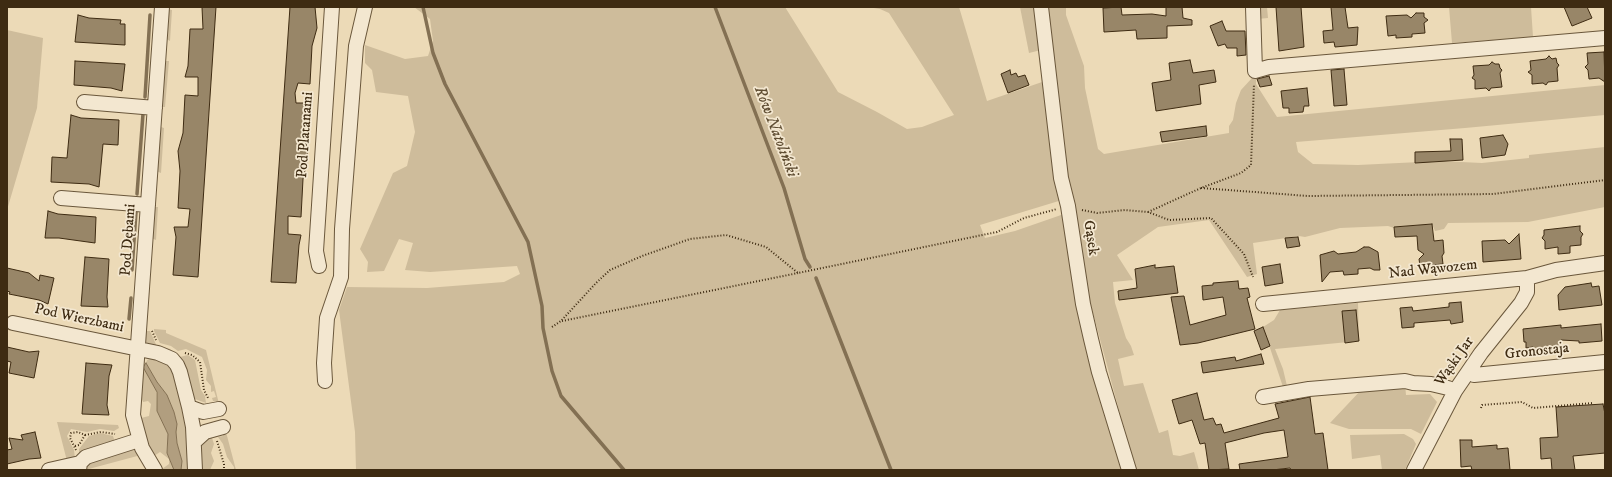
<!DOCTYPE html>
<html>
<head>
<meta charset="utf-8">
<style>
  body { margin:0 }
  #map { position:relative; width:1612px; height:477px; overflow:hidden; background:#ecdab7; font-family:"IM FELL DW Pica",serif }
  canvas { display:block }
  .frame { position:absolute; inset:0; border:8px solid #3e2b12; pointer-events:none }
</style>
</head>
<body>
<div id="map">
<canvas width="1612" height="477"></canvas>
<div class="frame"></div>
</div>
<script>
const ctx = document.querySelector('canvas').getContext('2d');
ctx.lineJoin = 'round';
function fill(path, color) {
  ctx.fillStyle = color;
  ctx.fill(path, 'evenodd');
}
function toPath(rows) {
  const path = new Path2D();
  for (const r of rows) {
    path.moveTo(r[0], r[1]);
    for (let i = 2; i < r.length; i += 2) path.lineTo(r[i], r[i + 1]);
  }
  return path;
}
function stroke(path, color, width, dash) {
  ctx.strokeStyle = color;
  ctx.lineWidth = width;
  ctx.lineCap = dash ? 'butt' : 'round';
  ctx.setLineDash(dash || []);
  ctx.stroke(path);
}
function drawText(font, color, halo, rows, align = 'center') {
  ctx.font = font + ' "IM FELL DW Pica",serif';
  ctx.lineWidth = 3.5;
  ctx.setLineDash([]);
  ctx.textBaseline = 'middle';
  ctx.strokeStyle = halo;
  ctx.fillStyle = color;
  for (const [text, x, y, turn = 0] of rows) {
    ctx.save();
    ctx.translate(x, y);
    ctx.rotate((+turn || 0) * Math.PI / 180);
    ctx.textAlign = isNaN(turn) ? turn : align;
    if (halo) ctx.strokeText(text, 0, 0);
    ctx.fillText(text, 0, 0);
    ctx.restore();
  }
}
const green = toPath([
  [414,7,785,7,838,92,877,112,907,129,922,127,954,115,889,13,880,9,868,7,959,7,987,101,1045,81,1062,200,980,225,985,238,1015,231,1064,214,1075,297,1095,373,1125,470,356,470,355,432,339,310,347,287,427,288,504,282,520,274,517,266,430,272,405,270,413,243,399,239,384,271,367,272,368,262,360,249,393,173,407,166,415,132,408,96,376,92,372,70,365,63,365,45,405,59,428,56,433,41,430,19],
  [1020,7,1034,7,1041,50,1029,53],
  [1045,7,1066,7,1066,15,1084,66,1085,88,1098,149,1104,154,1229,133,1229,126,1233,120,1236,103,1241,90,1252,78,1256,75,1256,84,1277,117,1605,85,1605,115,1465,128,1296,142,1298,152,1313,164,1358,165,1440,161,1482,163,1529,158,1529,155,1605,147,1605,207,1528,222,1448,223,1444,229,1435,231,1432,224,1394,227,1394,228,1388,226,1340,228,1305,237,1299,236,1253,243,1257,274,1247,277,1209,220,1158,227,1117,255,1133,280,1113,282,1115,303,1126,338,1131,346,1134,355,1118,359,1124,386,1143,383,1159,433,1168,430,1173,455,1180,456,1194,452,1199,470,1135,470,1078,257],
  [1257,7,1267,7,1268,18,1257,19],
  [1449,7,1531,7,1533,37,1452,43],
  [167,9,172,10,170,41,165,38],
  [7,30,43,38,37,108,7,210],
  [166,61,169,61,165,107,162,107,161,105,163,63],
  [161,127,164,128,161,173,156,171,159,129],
  [153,207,158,207,156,240,151,238],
  [1358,303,1359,341,1275,349,1283,369,1287,386,1284,390,1263,327,1274,320,1280,310],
  [154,329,166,330,166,333,206,350,219,404,217,405,216,401,213,401,212,398,216,397,214,391,211,392,211,386,206,380,207,370,202,357,186,349,178,351,171,346,160,343,154,331],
  [145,331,150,331,158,349,149,346,146,342],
  [161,346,170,349,180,357,188,355,195,360,201,390,205,396,206,403,192,398],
  [150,359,157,359,169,365,172,370,182,404,187,430,188,470,181,470,182,461,177,443,176,432,177,424,174,412,167,395,157,382,146,363,147,360],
  [142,367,143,367,156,390,157,411,168,434,167,453,174,470,163,470,162,469,169,464,169,459,160,452,154,456,149,448,141,418,149,416,151,404,148,401,143,402,140,395],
  [1405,384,1406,395,1430,394,1437,402,1421,434,1411,429,1349,429,1330,423,1362,389],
  [57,422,118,425,119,428,114,431,100,429,87,432,71,429,67,436,74,450,75,459,67,461],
  [223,432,226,432,236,470,234,470,234,467,227,457,223,444,218,437,223,436],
  [100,433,113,436,115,442,79,454,79,449,89,436],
  [1404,434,1413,439,1416,444,1405,470,1382,470,1380,455,1352,459,1350,435],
  [211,435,214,444,211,453,214,461,210,470,199,470,199,445],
  [131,448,135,449,141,455,85,470,87,464]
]);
const water = toPath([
  [146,363,157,382,167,395,174,412,177,424,176,432,177,443,182,461,181,470,174,470,167,453,168,434,157,411,157,392,143,367,146,363]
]);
const stream = toPath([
  [423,7,433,53,445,84,528,242,542,306,543,328,552,371,561,396,624,470],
  [715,7,784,188,805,259,810,267],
  [145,97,150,15],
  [137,194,143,114],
  [132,270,136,212],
  [816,278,891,470],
  [129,319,131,298]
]);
const building = toPath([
  [202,7,216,7,198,277,173,275,176,237,174,227,188,227,190,209,178,208,180,171,178,151,183,133,185,95,198,96,198,77,185,77,188,66,190,29,203,29,202,7],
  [290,7,315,7,317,28,312,46,310,84,298,83,295,93,296,103,308,103,306,141,308,160,303,179,301,217,288,216,288,234,301,235,299,245,296,283,271,282,290,7],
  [1121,7,1122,15,1152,14,1166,16,1166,7,1182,7,1183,18,1192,20,1192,25,1167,26,1167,38,1137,39,1136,30,1104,32,1103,8,1121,7],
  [1276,7,1301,7,1304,47,1279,51,1276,7],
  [1331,7,1345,7,1348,28,1358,27,1357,45,1335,47,1334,42,1324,43,1323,31,1333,30,1331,7],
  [1564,7,1587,7,1592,18,1572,26,1564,7],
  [1416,13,1424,13,1424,17,1428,20,1424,23,1425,33,1412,34,1412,37,1396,38,1396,35,1388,36,1386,16,1407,15,1411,18,1416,13],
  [78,15,89,18,121,20,120,24,125,24,125,45,75,42,78,15],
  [1222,21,1226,31,1245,31,1246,55,1237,56,1237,48,1227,48,1225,44,1218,46,1210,26,1222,21],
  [1604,52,1605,82,1599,78,1589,79,1588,70,1585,67,1588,64,1587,53,1604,52],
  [1549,56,1552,59,1556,58,1557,63,1559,65,1557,68,1558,81,1548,82,1546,85,1543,83,1532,84,1532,75,1528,72,1531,70,1530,61,1546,59,1549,56],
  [1190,60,1193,73,1214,70,1216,82,1199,85,1201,104,1156,111,1152,83,1171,80,1169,63,1190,60],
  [75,61,125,64,122,91,111,88,74,85,75,61],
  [1492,62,1495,64,1499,64,1500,68,1502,70,1500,73,1502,87,1491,88,1489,91,1486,88,1475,89,1475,80,1472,78,1474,75,1473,66,1489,65,1492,62],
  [1344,69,1347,105,1334,106,1331,70,1344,69],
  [1010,70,1011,75,1016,73,1018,77,1025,75,1029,85,1008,93,1001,74,1010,70],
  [1269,76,1272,85,1260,87,1257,79,1269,76],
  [1307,88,1309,106,1304,106,1303,112,1289,113,1289,108,1283,108,1281,91,1307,88],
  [71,115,81,118,119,120,118,145,103,144,99,187,89,184,51,182,52,157,67,158,71,115],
  [1206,126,1207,136,1162,142,1160,132,1206,126],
  [1503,135,1508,144,1505,155,1482,158,1480,138,1503,135],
  [1450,139,1462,139,1463,160,1415,163,1415,152,1451,151,1450,139],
  [48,211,58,214,96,217,95,243,59,238,45,238,48,211],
  [1432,224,1434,241,1443,240,1444,253,1442,256,1443,264,1420,266,1419,259,1424,254,1418,250,1417,236,1395,237,1394,227,1432,224],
  [1580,226,1580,231,1583,234,1581,237,1581,245,1570,246,1570,253,1558,254,1558,247,1545,249,1545,241,1542,238,1544,235,1544,230,1580,226],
  [1519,234,1521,259,1483,262,1482,241,1505,240,1509,244,1519,234],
  [1298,237,1300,246,1287,248,1285,238,1298,237],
  [1364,247,1369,247,1378,252,1380,270,1374,270,1370,268,1358,269,1358,274,1344,275,1343,271,1330,272,1322,282,1320,255,1334,251,1338,254,1356,252,1364,247],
  [85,257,109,259,107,297,108,307,81,306,85,257],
  [1280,264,1283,283,1265,286,1262,267,1280,264],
  [1155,265,1155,268,1174,266,1178,293,1119,300,1118,291,1137,288,1135,269,1155,265],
  [7,268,29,273,39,281,40,275,54,278,48,304,39,300,9,294,10,292,7,291,7,268],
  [1238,281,1239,289,1248,288,1250,297,1247,298,1255,329,1198,343,1180,345,1171,297,1184,296,1190,325,1226,315,1223,297,1203,300,1202,286,1213,285,1213,283,1238,281],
  [1591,283,1592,287,1599,286,1602,305,1559,310,1558,295,1565,287,1591,283],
  [1461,302,1463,322,1451,324,1450,320,1414,323,1414,327,1402,328,1400,308,1412,307,1413,311,1449,307,1449,303,1461,302],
  [1356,310,1359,341,1345,343,1342,311,1356,310],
  [1601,324,1602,341,1579,343,1579,341,1561,340,1561,345,1555,346,1555,349,1533,351,1533,347,1526,348,1526,342,1524,342,1523,329,1561,325,1561,328,1601,324],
  [1263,327,1270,346,1261,350,1254,331,1263,327],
  [7,347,29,352,39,351,34,378,9,373,11,362,7,361,7,347],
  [1261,354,1264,364,1203,373,1201,362,1235,357,1236,361,1261,354],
  [86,363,112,365,109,376,107,405,109,415,82,414,86,363],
  [1197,393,1204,420,1213,418,1216,425,1221,424,1224,433,1279,418,1275,404,1310,397,1315,434,1323,433,1328,470,1291,470,1290,468,1272,470,1240,470,1239,464,1288,457,1284,430,1264,433,1225,443,1229,469,1209,470,1205,443,1200,444,1192,420,1179,424,1172,400,1197,393],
  [1603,404,1605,414,1605,453,1573,456,1575,470,1552,470,1551,458,1541,459,1540,438,1558,437,1556,407,1603,404],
  [35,432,41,458,29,459,7,464,7,450,12,449,9,438,23,440,21,435,35,432],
  [1460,440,1472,440,1472,447,1497,445,1497,449,1508,448,1510,470,1472,470,1471,466,1461,467,1460,440]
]);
const path = toPath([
  [1201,188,1308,196,1493,194,1605,180],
  [1082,210,1097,213,1125,210,1148,212,1169,220,1211,218,1244,254,1253,277],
  [1148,212,1201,188,1241,173,1251,165,1254,84],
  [562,321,798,273],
  [552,327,561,321,596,283,610,270,642,256,690,239,726,235,766,247,798,273,997,232,1024,218,1057,209],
  [152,331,156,340],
  [185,353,192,355,200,362,204,390,208,398],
  [1481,408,1482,405,1522,402,1533,408,1593,403],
  [85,435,101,432,115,434],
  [217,441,224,464,224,470],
  [75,446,79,445,85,435,78,432,71,433,70,438,76,450]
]);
const minor = toPath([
  [1041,7,1061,178,1068,206,1083,304,1091,339,1099,372,1129,470],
  [1253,7,1255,71,1269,67,1605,38],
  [84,102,155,108],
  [61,198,148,205],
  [319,266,316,251,332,7],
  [1263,304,1527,278,1556,270,1605,263],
  [13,323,158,353,172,359,177,365,180,372,189,407,193,427,195,470],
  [1474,375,1605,362],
  [325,381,324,363,327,318,341,277,342,229,356,46,365,7],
  [1263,397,1309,389,1405,381,1413,383,1431,384,1448,388,1455,391],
  [189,407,203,412,219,409],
  [194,442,205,432,223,427],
  [49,470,80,463],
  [79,470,80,463,86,457,139,440],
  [155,470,142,448,133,415,162,7],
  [1414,470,1455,391,1481,353,1521,303,1527,292,1527,278]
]);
const streetNames = [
  ["Pod Platanami",306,135,-86],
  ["Gąsek",1090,238,81],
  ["Pod Dębami",129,240,-86],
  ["Nad Wąwozem",1433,270,-6],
  ["Pod Wierzbami",79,319,12],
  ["Gronostaja",1537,352,-6],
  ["Wąski Jar",1455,362,-55]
];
const waterNames = [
  ["Rów Natoliński",775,132,69]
];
fill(green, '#cebc9b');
fill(water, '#b19e7f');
stroke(water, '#837053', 1);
stroke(stream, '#837053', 3.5);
fill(building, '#988668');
stroke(building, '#3e2b12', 1);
stroke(minor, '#6a573b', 16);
stroke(path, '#3e2b12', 2, [1, 2]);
stroke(minor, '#f3e7d0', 14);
drawText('15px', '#3e2b12', '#f3e7d0', streetNames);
drawText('italic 16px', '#604e33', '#f3e7d0', waterNames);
</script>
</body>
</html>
